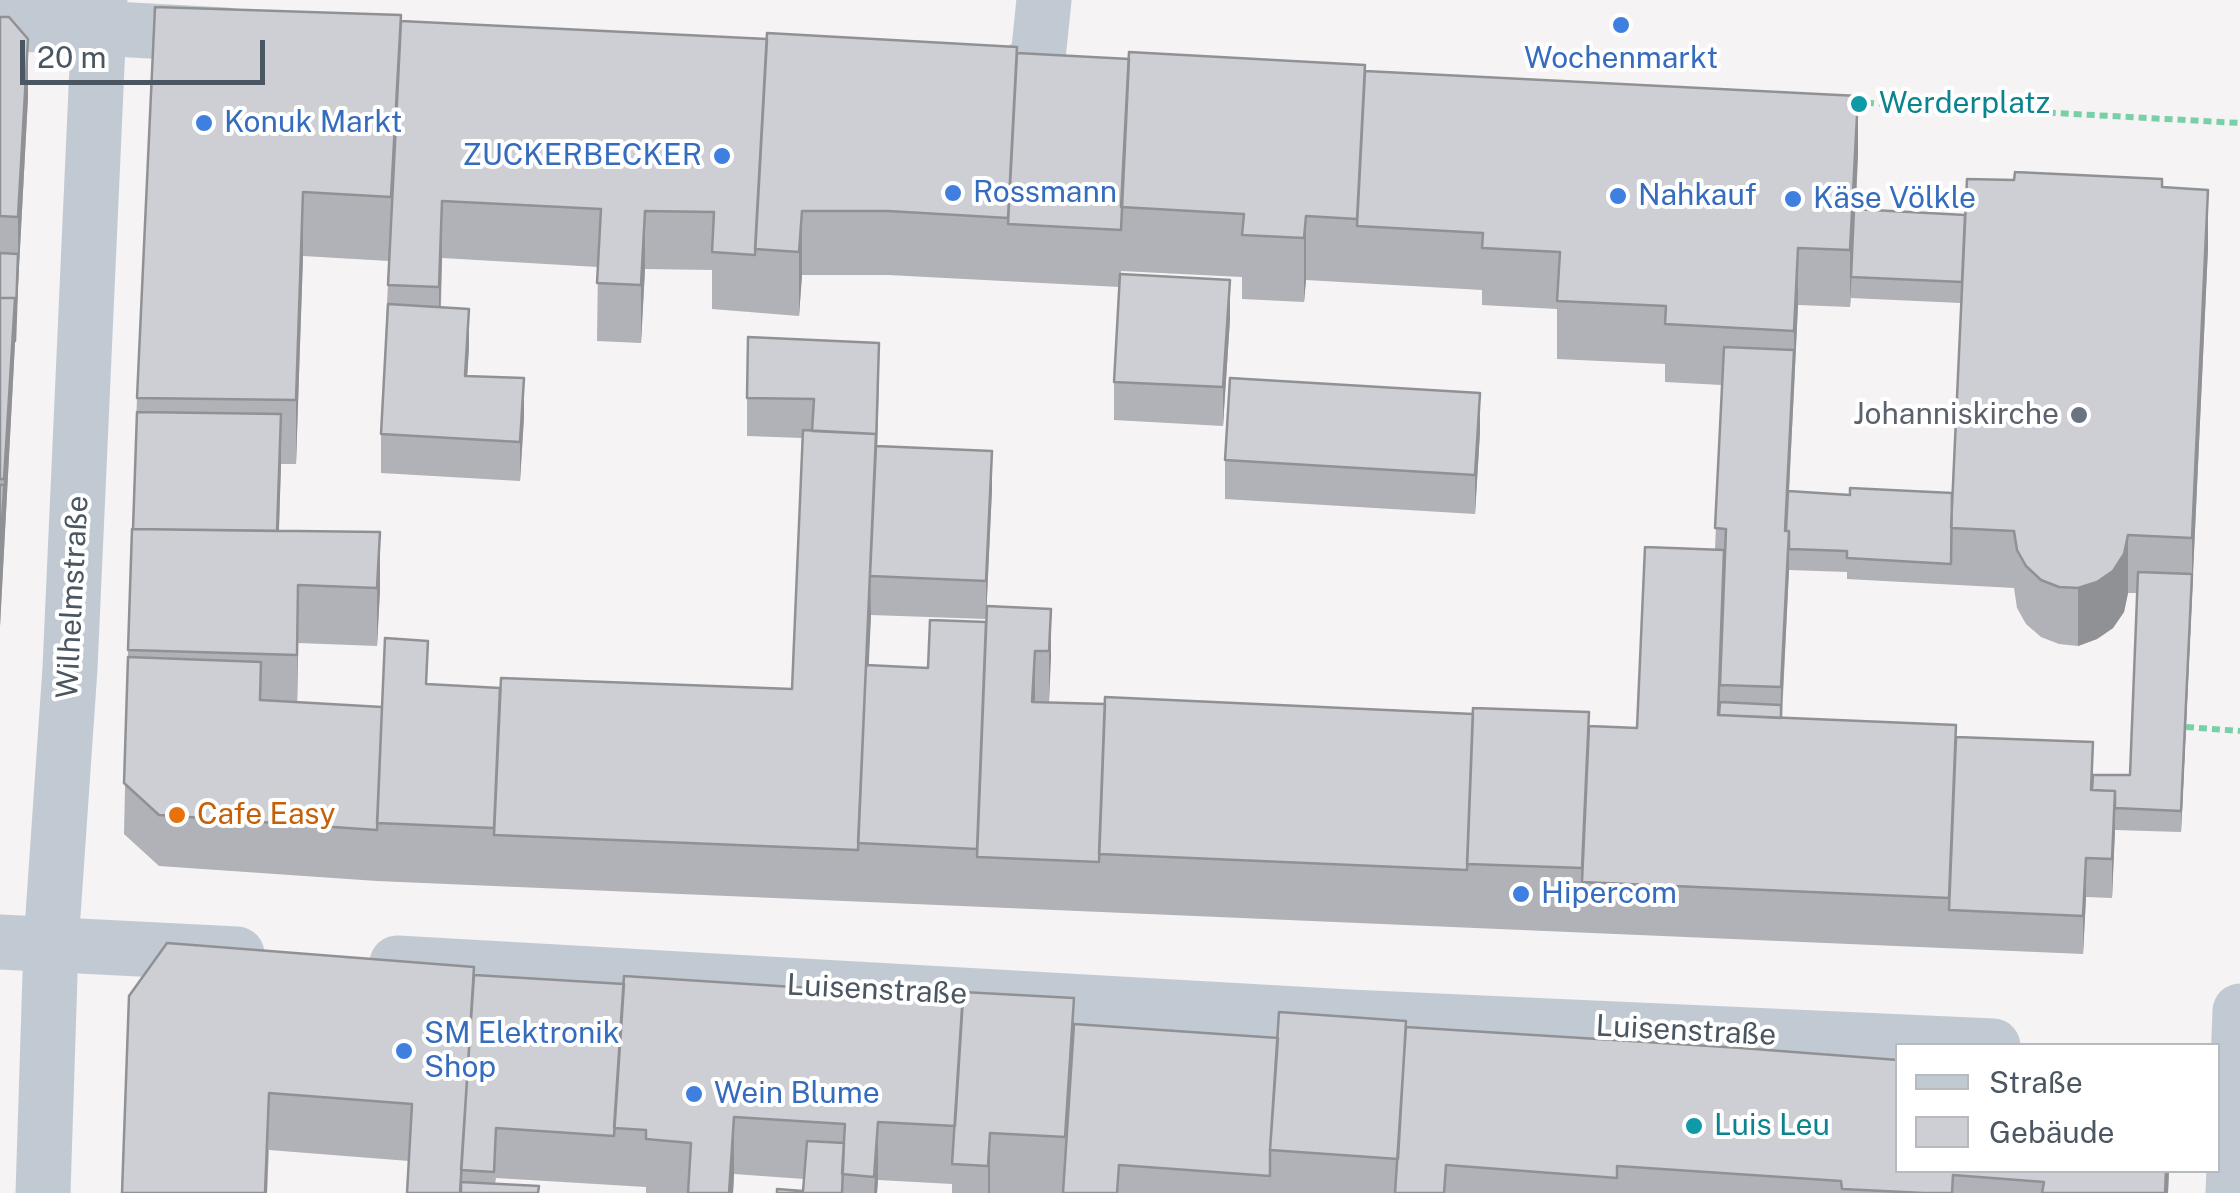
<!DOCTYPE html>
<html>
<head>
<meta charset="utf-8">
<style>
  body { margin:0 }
  #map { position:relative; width:2240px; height:1193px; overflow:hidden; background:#f5f3f3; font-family:"Public Sans",sans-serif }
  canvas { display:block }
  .legend { position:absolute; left:1895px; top:1043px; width:325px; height:130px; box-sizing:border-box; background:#fff; border:2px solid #b7bbc0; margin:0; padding:12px 18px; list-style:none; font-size:30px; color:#4a5661 }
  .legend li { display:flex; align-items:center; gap:20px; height:50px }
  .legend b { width:50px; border:2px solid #b7bbc0 }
  .scale { position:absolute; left:20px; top:40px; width:245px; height:45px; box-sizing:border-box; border:5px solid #4a5661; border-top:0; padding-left:12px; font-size:30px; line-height:35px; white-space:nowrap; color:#4a5661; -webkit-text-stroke:8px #fff; paint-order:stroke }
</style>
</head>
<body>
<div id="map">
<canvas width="2240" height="1193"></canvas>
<ul class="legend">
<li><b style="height:12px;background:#c1cad2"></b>Straße</li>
<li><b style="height:28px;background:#cdcfd5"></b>Gebäude</li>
</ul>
<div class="scale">20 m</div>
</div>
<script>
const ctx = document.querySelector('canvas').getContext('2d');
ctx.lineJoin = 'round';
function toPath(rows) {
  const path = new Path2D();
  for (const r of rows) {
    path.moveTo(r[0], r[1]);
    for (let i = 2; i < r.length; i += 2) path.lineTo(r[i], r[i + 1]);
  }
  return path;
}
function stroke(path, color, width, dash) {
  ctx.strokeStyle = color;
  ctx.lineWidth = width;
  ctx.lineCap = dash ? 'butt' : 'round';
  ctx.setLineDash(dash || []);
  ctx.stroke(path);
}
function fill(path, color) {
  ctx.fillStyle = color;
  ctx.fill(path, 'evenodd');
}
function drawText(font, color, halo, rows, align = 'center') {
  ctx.font = font + ' "Public Sans",sans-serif';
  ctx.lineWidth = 8;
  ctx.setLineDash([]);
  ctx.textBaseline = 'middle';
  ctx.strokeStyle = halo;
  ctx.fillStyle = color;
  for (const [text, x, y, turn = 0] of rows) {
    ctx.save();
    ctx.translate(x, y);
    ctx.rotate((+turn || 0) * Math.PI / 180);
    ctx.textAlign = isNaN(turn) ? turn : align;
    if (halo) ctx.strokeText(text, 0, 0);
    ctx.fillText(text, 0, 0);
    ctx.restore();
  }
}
const path = toPath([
  [1853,102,2240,123],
  [2186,727,2240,731]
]);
const minor = toPath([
  [0,23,226,35],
  [976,75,1014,77,1038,58,1044,0],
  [0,942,237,954],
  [397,963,1349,1017,1993,1046],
  [43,1193,51,944,70,668,100,0],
  [2233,1193,2240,1011]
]);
const wall = toPath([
  [0,17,28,97,0,626],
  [401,21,1365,71,1858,154,1856,210,1965,215,2162,188,2208,248,2181,832,2115,830,2112,898,2086,897,2083,954,377,881,159,866,124,834,128,650,137,398],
  [303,256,389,261,381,434,381,473,520,481,524,417,467,376,469,347,441,307,442,258,598,267,597,341,641,343,645,269,712,270,712,309,799,316,802,275,888,275,1119,287,1114,382,1114,420,1223,426,1230,319,1121,274,1121,271,1242,277,1242,299,1304,302,1306,280,1482,290,1482,305,1557,309,1557,359,1665,364,1665,382,1722,385,1715,549,1637,728,1035,702,1049,702,1051,609,986,622,928,668,868,665,871,615,986,619,992,489,877,446,879,382,747,398,747,436,802,438,792,689,500,688,428,684,382,707,297,702,298,643,377,646,380,590,279,531,281,464,296,464],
  [1851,291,1851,298,1961,303,1952,493,1850,495,1789,491,1798,305,1850,307],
  [1789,570,1847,572,1847,579,2014,588,2017,608,2026,624,2041,637,2059,644,2078,646,2097,639,2113,628,2124,612,2128,593,2137,593,2130,775,2093,775,1956,737,1782,718],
  [1480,432,1475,514,1225,499,1225,460],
  [474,975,1074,1024,1278,1038,1406,1027,2169,1170,2168,1193,952,1193,952,1184,878,1180,877,1193,777,1193,803,1191,804,1179,734,1174,733,1193,646,1193,646,1187,496,1178,495,1184,407,1193,409,1161,269,1150,267,1193,122,1193,129,996]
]);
const shadedWall = toPath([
  [28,39,28,97,0,626,0,569,4,479,18,254,18,217],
  [1858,96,1858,154,1850,307,1850,250],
  [2208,190,2208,248,2192,596,2192,538],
  [303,192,303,256,296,464,296,400],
  [442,201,442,258,439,345,439,287],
  [645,211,645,269,641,343,641,285],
  [802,211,802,275,799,316,799,252],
  [1306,216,1306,280,1304,302,1304,238],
  [1798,248,1798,305,1794,389,1794,331],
  [1230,280,1230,319,1223,426,1223,387],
  [469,309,469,347,465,414,465,376],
  [879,343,876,485,870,576,871,615,861,843,858,843],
  [1794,350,1794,389,1786,548,1785,548],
  [524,378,524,417,520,481,520,442],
  [1480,393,1480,432,1475,514,1475,475],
  [281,414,281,464,277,587,277,537],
  [992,451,992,489,986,619,986,581],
  [1789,531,1789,570,1779,768,1781,687],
  [380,532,380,590,377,646,377,588],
  [2128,535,2128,593,2124,612,2113,628,2097,639,2078,646,2078,588],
  [2192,574,2192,596,2181,832,2181,811],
  [298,585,298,643,297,713,297,655],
  [1051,609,1051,659,1049,702,1049,651],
  [1035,651,1035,702,1032,702],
  [2115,791,2115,829,2112,898,2112,859],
  [2086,858,2086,897,2083,954,2083,916],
  [269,1093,267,1193,265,1193],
  [734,1117,734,1174,733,1193,729,1193],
  [878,1122,878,1180,877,1193,874,1193],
  [990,1133,990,1193,988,1193,988,1166],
  [2166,1170,2169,1170,2168,1193,2165,1193]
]);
const building = toPath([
  [155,7,401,15,391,197,303,192,296,400,137,398,155,7],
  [0,17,9,17,28,39,18,217,0,216,0,17],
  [401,21,767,39,755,255,712,252,714,212,645,211,641,285,597,283,601,209,442,201,439,287,388,285,401,21],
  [767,33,1017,47,1008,218,888,211,802,211,799,252,755,249,767,33],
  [1129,52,1365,65,1357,219,1306,216,1304,238,1242,235,1244,214,1121,207,1129,52],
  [1017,53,1129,59,1121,230,1008,224,1017,53],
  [1365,71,1858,96,1850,250,1798,248,1794,331,1665,324,1666,306,1557,301,1560,252,1482,248,1483,233,1357,226,1365,71],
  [2015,172,2162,179,2162,187,2208,190,2192,538,2128,535,2124,554,2113,571,2097,582,2078,588,2059,587,2041,580,2026,566,2017,550,2014,531,1951,528,1967,179,2014,180,2015,172],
  [1854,209,1965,215,1962,282,1851,277,1854,209],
  [0,253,18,254,15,341,15,298,0,298,0,253],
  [1120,274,1230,280,1223,387,1114,382,1120,274],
  [0,298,15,298,4,479,0,479,0,298],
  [388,304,469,309,465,376,524,378,520,442,381,434,388,304],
  [748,337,879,343,876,446,876,434,812,431,814,399,747,398,748,337],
  [1724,347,1794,350,1785,531,1789,531,1781,687,1720,685,1726,529,1715,528,1724,347],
  [1230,378,1480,393,1475,475,1225,460,1230,378],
  [137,412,281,414,277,531,133,529,137,412],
  [803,430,876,434,858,850,494,835,501,678,792,689,803,430],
  [876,446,992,451,986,581,870,576,876,446],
  [0,485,4,485,0,569,0,485],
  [1850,488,1952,493,1951,564,1847,558,1847,551,1789,549,1789,531,1786,531,1788,491,1850,495,1850,488],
  [132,529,380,532,377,588,298,585,297,655,128,650,132,529],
  [1645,547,1724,550,1718,715,1956,725,1949,898,1582,882,1589,726,1637,728,1645,547],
  [2138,572,2192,574,2181,811,2115,808,2115,791,2092,790,2093,775,2130,775,2138,572],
  [987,606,1051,609,1049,651,1035,651,1032,702,1105,704,1099,862,977,857,987,606],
  [930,620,986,622,977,849,858,843,866,665,928,668,930,620],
  [385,638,428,641,426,684,500,688,494,828,377,823,385,638],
  [128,657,261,662,260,700,382,707,377,830,159,815,124,783,128,657],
  [1105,697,1473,714,1467,870,1099,854,1105,697],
  [1720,702,1781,705,1781,718,1719,715,1720,702],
  [1473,708,1589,712,1582,868,1467,864,1473,708],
  [1956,737,2093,742,2091,790,2115,791,2112,859,2086,858,2083,916,1949,910,1956,737],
  [167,943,474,967,460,1193,407,1193,412,1104,269,1093,265,1193,122,1193,129,996,167,943],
  [474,975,624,984,614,1136,496,1128,494,1172,461,1170,474,975],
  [624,976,963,998,955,1126,878,1122,874,1177,842,1174,845,1124,734,1117,729,1193,688,1193,691,1143,646,1139,646,1130,614,1128,624,976],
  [963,992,1074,998,1065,1137,990,1133,988,1166,952,1164,963,992],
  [1279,1012,1406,1021,1398,1159,1270,1150,1279,1012],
  [1074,1024,1278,1038,1270,1150,1270,1176,1119,1165,1117,1193,1063,1193,1074,1024],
  [1406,1027,1741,1048,1898,1060,1898,1170,2166,1170,2165,1193,2042,1193,2044,1182,1953,1175,1952,1193,1924,1193,1842,1189,1841,1181,1617,1166,1617,1178,1446,1165,1444,1193,1395,1193,1406,1027],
  [807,1141,844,1143,842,1193,777,1193,777,1189,803,1191,807,1141],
  [461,1182,539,1186,538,1193,461,1193,461,1182]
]);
const markers = [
  [1621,25,10,"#3f7fe0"],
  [1859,104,10,"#0f9aa8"],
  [204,123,10,"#3f7fe0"],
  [722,156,10,"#3f7fe0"],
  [953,193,10,"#3f7fe0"],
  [1618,196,10,"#3f7fe0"],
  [1793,199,10,"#3f7fe0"],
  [2079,415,10,"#6b7280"],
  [177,815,10,"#e8710a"],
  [1521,894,10,"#3f7fe0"],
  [404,1051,10,"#3f7fe0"],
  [694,1094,10,"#3f7fe0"],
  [1694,1126,10,"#0f9aa8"]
];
const shopNames = [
  ["Wochenmarkt",1621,59,"center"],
  ["Konuk Markt",224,123],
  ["ZUCKERBECKER",702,156,"right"],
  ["Rossmann",973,193],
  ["Nahkauf",1638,196],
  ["Käse Völkle",1813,199],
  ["Hipercom",1541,894],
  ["SM Elektronik",424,1034],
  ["Shop",424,1068],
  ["Wein Blume",714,1094]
];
const cultureNames = [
  ["Werderplatz",1879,104],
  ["Luis Leu",1714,1126]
];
const worshipNames = [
  ["Johanniskirche",2059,415]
];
const streetNames = [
  ["Wilhelmstraße",73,597,-87],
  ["Luisenstraße",877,990,3],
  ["Luisenstraße",1686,1031,3]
];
const foodNames = [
  ["Cafe Easy",197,815]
];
stroke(path, '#7ad0a6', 6, [8, 5]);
stroke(minor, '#c1cad2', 55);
fill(wall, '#b0b2b7');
fill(shadedWall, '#909195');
fill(building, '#cdcfd5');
stroke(building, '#909195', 2.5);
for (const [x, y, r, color] of markers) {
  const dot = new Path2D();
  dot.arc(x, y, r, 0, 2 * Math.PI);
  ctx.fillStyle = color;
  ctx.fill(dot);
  stroke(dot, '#fff', 4);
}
drawText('30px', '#366cbe', '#fff', shopNames, 'left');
drawText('30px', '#0d838f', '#fff', cultureNames, 'left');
drawText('30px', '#5b616d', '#fff', worshipNames, 'right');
drawText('30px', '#4a5661', '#fff', streetNames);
drawText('30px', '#c56008', '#fff', foodNames, 'left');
</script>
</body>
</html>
